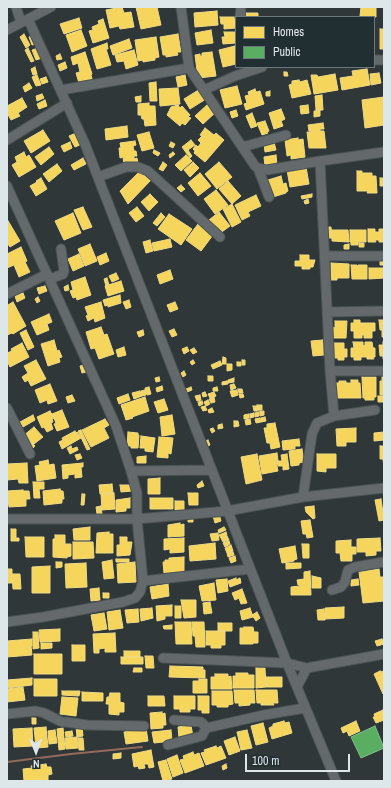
<!DOCTYPE html>
<html>
<head>
<meta charset="utf-8">
<style>
  body { margin:0 }
  #map { position:relative; width:391px; height:788px; overflow:hidden; background:#2f3739; font-family:"Archivo Narrow",sans-serif }
  canvas { display:block }
  .frame { position:absolute; inset:0; border:8px solid #dde6e9; pointer-events:none }
  .legend { position:absolute; left:235px; top:16px; width:140px; height:52px; box-sizing:border-box; background:#212f33; border:1px solid #6c787c; margin:0; padding:5px 7px; list-style:none; font-size:12px; color:#dde6e9 }
  .legend li { display:flex; align-items:center; gap:8px; height:20px }
  .legend b { width:20px; border:1px solid #6c787c }
  .north { position:absolute; left:16px; top:732px; width:40px; height:40px; -webkit-text-stroke:3px #212f33; paint-order:stroke; rotate:179deg; font-size:11px; font-weight:700; line-height:16px; text-align:center; color:#dde6e9 }
  .north::after { content:''; display:block; margin:auto; width:14px; height:18px; background:#dde6e9; clip-path:polygon(50% 0,100% 100%,50% 72%,0 100%) }
  .scale { position:absolute; left:245px; top:754px; width:105px; height:18px; box-sizing:border-box; border:2px solid #dde6e9; border-top:0; padding-left:5px; font-size:12px; line-height:14px; white-space:nowrap; color:#dde6e9; -webkit-text-stroke:3px #212f33; paint-order:stroke }
</style>
</head>
<body>
<div id="map">
<canvas width="391" height="788"></canvas>
<div class="frame"></div>
<ul class="legend">
<li><b style="height:11px;background:#f6d55c"></b>Homes</li>
<li><b style="height:11px;background:#5aae61"></b>Public</li>
</ul>
<div class="north">N</div>
<div class="scale">100 m</div>
</div>
<script>
const ctx = document.querySelector('canvas').getContext('2d');
ctx.lineJoin = 'round';
function fill(path, color) {
  ctx.fillStyle = color;
  ctx.fill(path, 'evenodd');
}
function toPath(rows) {
  const path = new Path2D();
  for (const r of rows) {
    path.moveTo(r[0], r[1]);
    for (let i = 2; i < r.length; i += 2) path.lineTo(r[i], r[i + 1]);
  }
  return path;
}
function stroke(path, color, width, dash) {
  ctx.strokeStyle = color;
  ctx.lineWidth = width;
  ctx.lineCap = dash ? 'butt' : 'round';
  ctx.setLineDash(dash || []);
  ctx.stroke(path);
}
const homes = toPath([
  [122,7,124,13,131,12,134,27,120,29,119,26,110,28,106,10,122,7],
  [136,7,157,7,161,25,141,29,136,7],
  [361,7,376,7,376,17,360,16,361,7],
  [217,11,218,25,195,27,194,13,217,11],
  [246,13,258,13,258,17,246,17,246,13],
  [220,17,235,17,236,28,224,29,224,24,221,24,220,17],
  [79,18,82,28,64,34,60,24,79,18],
  [103,19,109,38,93,43,89,31,93,30,92,27,99,24,98,21,103,19],
  [380,29,384,29,384,49,380,49,380,29],
  [81,30,87,46,72,52,66,35,81,30],
  [211,30,213,43,197,45,195,33,211,30],
  [224,32,236,32,236,43,223,44,222,37,225,37,224,32],
  [24,34,30,45,26,48,20,37,24,34],
  [178,34,181,52,177,52,178,55,166,57,166,55,163,55,160,37,178,34],
  [33,35,36,44,32,45,29,37,33,35],
  [156,37,159,57,155,58,155,60,143,62,143,60,138,61,135,40,156,37],
  [129,39,132,48,113,55,110,46,129,39],
  [107,43,108,49,106,49,111,65,97,69,91,49,107,43],
  [235,46,236,64,223,67,219,50,235,46],
  [28,48,34,61,31,62,25,50,28,48],
  [38,48,42,58,36,60,32,50,38,48],
  [134,50,138,65,126,69,124,61,117,62,115,55,134,50],
  [85,52,92,74,91,75,92,79,79,83,76,73,80,72,78,63,73,65,71,57,85,52],
  [212,52,216,76,198,78,195,55,200,54,200,56,202,56,202,53,212,52],
  [60,54,62,59,57,60,56,56,60,54],
  [65,62,67,68,60,71,58,65,65,62],
  [35,67,37,74,33,75,31,69,35,67],
  [367,69,370,85,342,90,340,78,353,76,352,71,367,69],
  [284,72,287,72,288,76,284,76,284,72],
  [379,73,381,83,371,85,370,74,379,73],
  [335,74,338,90,314,94,311,75,317,75,318,77,335,74],
  [37,75,41,85,36,86,32,77,37,75],
  [185,75,187,85,178,87,176,77,185,75],
  [46,77,48,82,42,84,40,79,46,77],
  [299,80,300,82,307,80,311,94,292,98,289,85,292,84,292,81,299,80],
  [156,82,157,101,150,101,149,83,156,82],
  [29,83,32,88,25,92,23,87,29,83],
  [237,86,242,104,225,108,220,90,237,86],
  [178,88,180,104,160,106,159,89,178,88],
  [200,89,206,99,190,109,184,99,200,89],
  [255,89,256,92,260,91,264,104,246,110,244,104,247,103,245,96,249,95,248,92,255,89],
  [270,91,270,96,266,96,266,92,270,91],
  [42,94,44,98,37,101,36,96,42,94],
  [322,95,323,110,316,110,315,96,322,95],
  [141,96,141,102,136,102,135,97,141,96],
  [384,97,384,125,365,128,362,100,384,97],
  [22,98,27,107,18,113,20,116,11,120,7,113,7,106,22,98],
  [45,100,47,106,39,109,37,104,45,100],
  [149,103,149,106,155,106,156,125,145,126,144,119,142,119,141,115,138,115,138,104,149,103],
  [208,104,216,112,203,124,195,116,208,104],
  [178,105,180,108,182,106,190,115,188,117,191,118,185,125,182,123,180,126,167,115,171,107,178,105],
  [308,105,309,113,301,114,300,106,308,105],
  [281,109,285,119,281,121,283,126,274,129,269,113,281,109],
  [236,110,238,116,232,118,230,112,236,110],
  [320,110,320,116,314,117,314,111,320,110],
  [252,113,257,126,251,128,246,116,252,113],
  [265,121,269,131,267,132,268,133,262,135,257,123,265,121],
  [323,123,324,129,320,129,320,131,324,131,326,148,309,148,307,132,312,132,309,131,308,125,323,123],
  [127,126,128,137,106,140,105,129,127,126],
  [205,128,214,135,216,133,224,140,205,162,194,153,195,151,193,149,196,145,198,147,201,143,198,140,202,136,200,135,205,128],
  [43,130,50,141,31,153,24,141,43,130],
  [149,132,154,148,142,151,137,135,149,132],
  [76,133,82,144,75,147,69,136,76,133],
  [298,138,298,140,303,139,305,157,291,159,291,155,287,156,285,140,298,138],
  [191,140,195,145,188,150,192,156,190,158,182,147,191,140],
  [135,141,136,145,133,146,134,151,136,151,137,156,134,156,134,159,137,158,138,163,124,165,123,157,120,158,119,148,121,148,120,143,135,141],
  [70,142,72,148,64,152,61,146,70,142],
  [171,142,175,144,173,148,169,146,171,142],
  [274,142,276,150,265,152,264,144,274,142],
  [49,147,54,154,41,165,35,157,49,147],
  [154,150,160,153,158,156,153,153,154,150],
  [24,152,26,157,29,155,36,167,19,177,12,165,17,162,15,157,24,152],
  [173,152,175,154,170,158,169,155,173,152],
  [186,155,192,161,181,171,175,165,186,155],
  [276,155,277,165,265,167,264,157,276,155],
  [83,158,86,164,74,170,71,165,83,158],
  [163,162,167,165,163,171,159,169,163,162],
  [193,162,199,168,190,177,184,170,193,162],
  [219,162,232,177,217,189,205,174,219,162],
  [57,164,62,171,49,182,43,174,57,164],
  [306,167,309,184,290,187,287,170,306,167],
  [357,171,362,171,362,173,372,173,372,176,376,176,377,193,367,193,368,191,357,191,357,171],
  [139,172,151,180,128,204,120,191,139,172],
  [200,173,211,186,198,196,188,183,200,173],
  [281,176,283,184,286,183,288,191,286,192,286,193,273,197,268,180,281,176],
  [41,178,47,189,36,196,30,186,37,182,36,181,41,178],
  [380,178,384,178,384,186,380,186,380,178],
  [228,181,241,196,232,204,219,189,228,181],
  [181,185,185,189,181,192,177,188,181,185],
  [216,190,228,205,215,214,204,199,216,190],
  [150,194,158,202,149,211,141,202,150,194],
  [312,194,312,197,302,199,301,196,312,194],
  [256,195,261,206,248,212,250,216,242,220,235,205,256,195],
  [308,199,309,203,305,204,304,201,308,199],
  [232,204,241,222,232,227,223,209,232,204],
  [83,207,92,227,83,230,74,210,83,207],
  [137,207,144,216,136,222,129,213,137,207],
  [219,212,230,226,219,234,209,220,219,212],
  [73,213,81,233,64,240,55,221,73,213],
  [161,213,165,217,157,226,153,223,161,213],
  [169,214,192,229,181,245,158,229,169,214],
  [7,219,20,241,10,247,7,243,7,219],
  [198,224,213,235,201,251,186,240,198,224],
  [326,227,331,227,332,238,327,238,326,227],
  [368,229,375,229,375,232,379,232,379,229,384,229,383,242,379,242,379,240,375,240,376,242,368,242,368,229],
  [332,230,348,230,349,242,332,241,332,230],
  [350,230,366,230,366,242,358,242,358,245,351,245,351,242,350,242,350,230],
  [170,239,172,247,154,251,152,243,170,239],
  [150,240,153,251,146,253,143,242,150,240],
  [359,243,364,243,364,247,359,247,359,243],
  [90,244,97,261,85,266,78,249,90,244],
  [349,244,349,249,344,249,344,245,349,244],
  [21,247,27,261,25,262,30,272,19,277,14,265,7,268,7,254,21,247],
  [106,253,109,261,100,265,97,257,106,253],
  [79,254,84,266,73,271,68,259,79,254],
  [300,255,309,255,309,260,315,260,313,267,310,267,310,269,302,269,302,266,295,266,295,261,300,261,300,255],
  [380,261,384,261,384,265,380,265,380,261],
  [331,263,349,264,349,278,337,278,337,280,331,280,331,263],
  [351,265,357,265,357,268,358,265,367,265,367,279,352,279,351,265],
  [369,268,383,268,384,278,369,279,369,268],
  [170,270,173,279,160,284,157,275,170,270],
  [116,273,119,279,112,282,109,276,116,273],
  [85,277,91,295,77,300,76,297,73,298,70,291,73,290,71,282,85,277],
  [107,278,109,285,106,286,104,279,107,278],
  [121,281,124,291,108,296,105,286,121,281],
  [68,285,69,290,65,291,64,287,68,285],
  [45,286,47,291,39,294,37,288,45,286],
  [23,293,25,298,17,302,15,296,23,293],
  [120,295,121,303,108,307,108,305,105,306,103,300,120,295],
  [38,297,40,301,37,303,35,299,38,297],
  [129,300,131,307,126,309,123,302,129,300],
  [13,302,26,326,13,334,12,333,7,335,7,303,8,305,13,302],
  [101,302,105,318,95,322,94,318,88,321,86,316,88,315,85,307,101,302],
  [175,302,178,309,170,312,167,305,175,302],
  [49,314,52,322,47,324,49,330,37,335,31,322,49,314],
  [354,320,360,320,360,323,375,323,375,331,372,331,372,338,364,338,364,335,362,335,362,338,354,338,354,331,351,331,351,323,354,323,354,320],
  [379,320,384,320,384,337,382,337,382,330,380,330,379,320],
  [335,321,347,321,346,338,330,338,331,327,335,328,335,321],
  [101,327,104,335,107,334,114,354,99,359,95,348,91,349,86,332,101,327],
  [174,329,177,335,172,337,169,331,174,329],
  [26,330,34,347,28,350,20,333,26,330],
  [143,330,144,335,139,337,137,332,143,330],
  [54,340,57,351,59,350,62,357,59,358,60,362,48,366,41,344,54,340],
  [323,340,324,355,313,356,311,341,323,340],
  [353,342,363,342,363,346,365,345,365,342,372,342,373,348,375,348,375,357,373,357,374,359,367,359,367,357,361,357,361,360,354,360,354,357,351,357,351,348,354,348,353,342],
  [383,342,384,342,384,359,383,359,383,356,380,356,379,345,383,345,383,342],
  [22,343,29,357,10,367,7,361,7,353,12,351,11,349,22,343],
  [333,343,344,343,344,349,347,349,347,357,344,357,344,360,338,360,338,358,333,358,333,343],
  [124,347,126,355,118,357,116,350,124,347],
  [187,347,189,351,184,354,182,349,187,347],
  [194,348,197,352,193,354,190,350,194,348],
  [223,357,226,358,226,364,222,364,223,357],
  [36,360,46,379,31,386,28,380,25,382,22,377,28,373,24,366,36,360],
  [193,360,195,363,192,365,190,362,193,360],
  [242,360,245,360,245,365,242,365,242,360],
  [220,361,222,365,213,369,211,365,220,361],
  [237,362,241,362,241,366,237,366,237,362],
  [227,364,232,364,232,370,227,371,227,364],
  [84,365,86,372,82,373,80,366,84,365],
  [184,371,186,375,183,377,181,373,184,371],
  [208,376,213,376,213,381,208,381,208,376],
  [159,377,160,381,156,382,155,378,159,377],
  [362,377,376,377,376,397,374,397,374,400,365,400,365,398,363,398,362,377],
  [382,377,384,377,384,395,380,395,380,381,382,381,382,377],
  [234,378,234,382,228,383,228,380,234,378],
  [351,380,358,380,358,383,360,383,361,398,336,398,336,383,339,383,339,381,346,381,346,383,351,383,351,380],
  [227,381,228,384,222,385,222,382,227,381],
  [50,384,57,401,48,404,47,400,40,403,35,390,50,384],
  [234,384,236,388,231,390,230,385,234,384],
  [162,386,163,390,157,392,156,388,162,386],
  [149,387,151,394,147,395,145,388,149,387],
  [191,387,192,390,187,392,186,389,191,387],
  [217,387,218,391,213,391,213,388,217,387],
  [238,389,242,389,243,393,239,393,238,389],
  [145,390,146,395,142,396,141,391,145,390],
  [237,390,238,395,232,397,230,391,237,390],
  [140,391,142,396,134,399,132,393,140,391],
  [205,392,207,396,203,397,202,393,205,392],
  [214,392,216,396,210,398,208,394,214,392],
  [128,394,130,400,119,404,117,398,128,394],
  [239,394,243,394,244,397,240,398,239,394],
  [72,395,75,401,68,403,66,397,72,395],
  [200,395,201,400,197,401,195,396,200,395],
  [378,396,384,396,384,402,378,402,378,396],
  [145,397,149,411,132,417,133,418,126,420,121,405,145,397],
  [214,397,215,402,211,403,209,399,214,397],
  [164,399,168,410,158,413,154,402,164,399],
  [208,400,210,404,206,406,204,402,208,400],
  [202,401,203,404,199,406,198,402,202,401],
  [257,405,262,405,262,410,258,410,257,405],
  [205,406,207,410,203,411,201,407,205,406],
  [253,406,257,406,258,411,254,411,253,406],
  [212,408,214,412,209,413,208,410,212,408],
  [62,410,69,427,57,431,54,424,56,423,52,414,62,410],
  [50,411,54,418,52,419,53,422,51,423,53,429,47,432,44,427,42,428,37,417,50,411],
  [260,411,264,411,264,415,260,416,260,411],
  [259,412,259,416,255,417,255,413,259,412],
  [254,413,254,417,250,418,250,414,254,413],
  [249,414,249,418,244,419,244,415,249,414],
  [33,415,35,420,23,427,20,422,33,415],
  [172,415,175,434,162,436,160,417,172,415],
  [265,417,266,421,261,422,261,418,265,417],
  [260,418,261,422,256,423,255,419,260,418],
  [105,419,109,425,104,428,109,438,91,447,82,430,105,419],
  [250,419,251,424,246,425,245,420,250,419],
  [234,421,238,421,239,426,234,427,234,421],
  [275,423,280,447,271,449,270,443,267,443,264,428,267,428,267,424,275,423],
  [222,424,223,428,218,429,218,425,222,424],
  [34,427,43,437,34,444,31,441,29,443,23,436,34,427],
  [213,428,215,431,212,433,210,429,213,428],
  [356,428,356,442,346,442,346,446,337,446,336,429,356,428],
  [81,430,90,449,87,450,78,431,81,430],
  [75,431,76,433,77,432,81,438,62,449,59,442,63,440,62,438,75,431],
  [128,432,138,433,138,435,139,435,138,448,131,448,131,446,127,446,128,432],
  [384,432,384,440,374,441,374,433,384,432],
  [141,436,155,438,153,452,145,451,145,448,140,448,141,436],
  [159,437,173,438,171,454,168,453,168,458,157,457,159,437],
  [299,439,300,446,295,446,295,449,283,450,282,441,299,439],
  [208,440,210,445,206,447,204,442,208,440],
  [31,442,35,446,33,448,29,444,31,442],
  [71,446,72,449,77,447,78,450,70,454,67,448,71,446],
  [380,446,384,446,384,467,383,459,380,459,380,446],
  [302,449,304,462,299,463,299,465,291,466,289,451,302,449],
  [277,453,278,461,276,461,278,471,262,474,259,456,277,453],
  [80,454,82,458,77,460,75,455,80,454],
  [257,454,262,480,246,484,241,457,257,454],
  [287,454,289,469,283,470,283,466,278,466,277,461,282,461,281,455,287,454],
  [317,454,336,454,336,468,326,468,326,472,317,471,317,454],
  [146,456,146,463,137,463,137,457,146,456],
  [48,460,49,465,54,464,56,478,37,481,35,466,40,465,39,462,48,460],
  [27,463,28,483,19,483,18,479,7,480,7,464,27,463],
  [83,463,83,467,81,467,82,477,75,478,75,474,68,475,68,478,63,479,62,465,83,463],
  [160,478,160,494,148,494,148,479,160,478],
  [202,481,204,486,198,488,197,485,202,481],
  [33,482,44,482,44,489,39,489,40,498,34,498,33,482],
  [112,484,113,493,100,494,99,485,112,484],
  [120,485,130,485,130,486,132,486,132,491,121,492,120,485],
  [60,489,61,491,63,491,64,499,62,499,62,503,44,505,43,491,60,489],
  [23,490,23,491,29,491,30,499,26,499,26,506,9,507,7,491,23,490],
  [114,493,115,509,102,510,101,494,114,493],
  [188,493,198,493,198,505,189,505,188,493],
  [82,494,85,494,84,505,81,505,82,494],
  [130,498,130,508,126,508,126,511,116,512,116,500,130,498],
  [150,498,173,498,173,509,150,509,150,498],
  [381,499,384,520,379,521,375,500,381,499],
  [175,501,184,501,184,510,175,510,175,501],
  [101,506,102,514,97,514,96,507,101,506],
  [314,506,315,518,313,519,306,512,305,507,314,506],
  [219,514,221,521,215,523,213,516,219,514],
  [188,518,193,518,193,522,188,522,188,518],
  [310,520,313,537,307,538,306,534,303,534,301,521,310,520],
  [180,523,180,525,184,524,184,536,168,537,168,525,180,523],
  [90,527,90,540,74,540,73,529,90,527],
  [224,527,226,530,219,533,218,530,224,527],
  [11,529,16,529,16,538,19,538,19,541,11,541,11,529],
  [109,532,109,534,113,534,113,553,96,553,97,533,109,532],
  [226,532,227,535,221,538,219,535,226,532],
  [218,533,219,540,212,541,210,534,218,533],
  [55,535,65,535,65,544,71,544,71,556,67,557,67,558,53,557,53,539,55,539,55,535],
  [227,536,229,540,223,542,221,538,227,536],
  [25,537,44,537,44,557,26,557,25,537],
  [120,537,127,537,127,542,132,542,130,555,117,556,117,545,120,545,120,537],
  [184,538,184,552,170,553,170,549,164,550,164,539,184,538],
  [380,538,381,551,376,551,376,555,366,556,366,552,357,552,357,539,380,538],
  [351,540,351,547,356,547,356,554,352,554,352,561,341,561,340,553,336,553,336,541,351,540],
  [229,541,230,544,225,547,223,543,229,541],
  [73,542,93,542,94,558,73,559,73,542],
  [215,543,216,559,190,561,189,546,215,543],
  [302,544,309,544,309,558,303,558,302,544],
  [231,545,233,551,227,553,225,548,231,545],
  [295,546,297,559,294,560,294,561,282,563,279,549,295,546],
  [233,552,234,555,228,557,227,553,233,552],
  [235,556,236,561,231,563,229,558,235,556],
  [184,557,184,572,164,573,163,562,165,562,165,560,169,560,169,558,184,557],
  [116,559,129,559,129,562,116,562,116,559],
  [112,560,114,578,104,579,102,562,112,560],
  [56,562,62,562,62,567,56,568,56,562],
  [135,562,136,582,118,583,117,564,135,562],
  [86,563,87,587,66,588,65,564,86,563],
  [286,563,301,563,301,568,286,569,286,563],
  [50,566,50,593,32,593,32,567,50,566],
  [7,569,12,569,12,583,7,583,7,569],
  [379,569,380,577,383,577,384,582,384,601,363,603,359,572,379,569],
  [310,571,311,595,291,595,291,587,300,586,300,585,298,585,297,580,304,579,304,572,310,571],
  [12,574,20,574,21,589,13,589,12,574],
  [312,576,321,578,321,588,312,588,312,576],
  [236,578,236,580,240,578,241,583,230,587,228,581,236,578],
  [227,579,228,591,218,593,216,580,227,579],
  [358,579,359,585,351,586,351,580,358,579],
  [214,583,216,600,202,601,199,586,214,583],
  [168,584,169,596,152,599,150,587,168,584],
  [99,588,100,600,91,601,90,589,99,588],
  [242,589,247,603,241,604,239,598,235,600,232,593,242,589],
  [103,593,109,593,109,598,103,598,103,593],
  [181,600,196,600,196,617,184,618,181,600],
  [210,602,212,613,204,614,203,603,210,602],
  [172,605,172,616,165,616,165,619,157,621,156,606,172,605],
  [175,606,181,606,181,618,175,618,175,606],
  [344,607,344,618,325,619,325,608,344,607],
  [152,608,153,618,141,621,140,609,152,608],
  [250,608,253,617,242,620,240,611,250,608],
  [138,609,139,622,127,623,125,610,138,609],
  [324,609,325,620,318,620,317,610,324,609],
  [120,610,123,628,109,630,107,612,120,610],
  [257,612,260,618,256,621,252,615,257,612],
  [104,613,107,629,94,631,91,615,104,613],
  [175,622,191,622,192,644,176,644,175,622],
  [192,622,204,622,205,647,196,647,195,636,193,636,192,622],
  [218,623,232,623,232,631,218,631,218,623],
  [172,625,172,629,164,629,163,626,172,625],
  [244,627,253,627,254,632,258,632,258,643,253,643,253,644,240,644,240,628,244,628,244,627],
  [60,629,60,641,40,642,39,630,60,629],
  [206,631,225,631,225,645,221,645,221,648,211,648,211,645,206,645,206,631],
  [33,632,38,632,39,648,33,649,33,632],
  [115,633,116,652,105,652,105,648,99,649,99,653,94,653,93,634,115,633],
  [32,639,32,646,31,646,32,655,7,657,7,641,32,639],
  [382,639,384,644,377,646,375,641,382,639],
  [41,643,52,643,52,648,41,649,41,643],
  [72,645,85,645,85,661,72,661,72,645],
  [124,651,140,651,140,657,124,657,124,651],
  [34,654,62,654,62,674,34,674,34,654],
  [145,656,153,656,154,668,146,668,145,656],
  [121,657,143,657,143,664,121,664,121,657],
  [170,666,203,667,203,670,205,670,205,678,169,677,170,666],
  [134,668,142,668,142,672,133,672,134,668],
  [256,668,265,668,266,687,256,688,256,668],
  [380,671,380,672,384,671,383,694,374,674,380,671],
  [236,673,248,673,248,675,254,675,254,688,233,688,233,676,236,676,236,673],
  [215,674,228,674,228,677,231,676,232,689,211,689,211,677,215,677,215,674],
  [266,677,282,677,282,687,266,687,266,677],
  [32,678,32,685,7,688,7,680,32,678],
  [34,679,57,679,57,696,34,696,34,679],
  [199,679,207,679,207,693,193,693,193,681,199,681,199,679],
  [23,687,25,700,7,702,7,689,23,687],
  [234,690,254,690,255,703,250,703,250,705,239,706,239,703,235,703,234,690],
  [256,690,277,690,278,703,273,703,274,705,261,705,261,703,257,703,256,690],
  [62,691,80,691,79,696,62,695,62,691],
  [212,691,232,691,233,704,228,705,228,707,217,707,217,705,212,705,212,691],
  [82,692,103,693,103,701,82,701,82,692],
  [110,693,120,693,120,702,124,703,124,712,119,712,119,715,109,714,109,704,106,704,107,697,109,697,110,693],
  [148,696,164,696,165,706,148,706,148,696],
  [174,696,195,696,195,709,190,709,190,712,180,712,180,709,174,709,174,696],
  [198,696,209,696,209,713,202,713,202,710,198,710,198,696],
  [62,697,78,698,76,716,60,714,62,697],
  [383,710,384,720,376,723,373,717,375,717,374,714,383,710],
  [162,712,162,714,165,713,166,725,163,725,163,728,151,729,150,713,162,712],
  [32,718,36,718,36,724,32,724,32,718],
  [284,721,285,723,289,722,292,733,272,739,269,728,273,726,273,724,284,721],
  [356,721,360,731,349,736,347,731,343,733,341,728,356,721],
  [263,723,268,742,256,745,251,726,263,723],
  [191,725,193,737,179,738,178,727,191,725],
  [46,727,48,747,36,748,34,728,46,727],
  [76,727,82,727,83,736,77,737,76,727],
  [32,728,33,746,14,747,13,729,32,728],
  [63,728,65,749,59,750,57,729,63,728],
  [146,728,148,741,126,744,124,732,146,728],
  [55,730,57,743,49,744,48,731,55,730],
  [171,730,172,741,154,743,152,732,171,730],
  [247,730,252,748,241,750,237,732,247,730],
  [72,731,73,736,66,737,65,732,72,731],
  [77,737,78,748,66,749,65,738,77,737],
  [235,737,240,751,229,755,224,741,235,737],
  [78,738,83,738,84,750,79,750,78,738],
  [216,746,217,748,221,746,226,758,206,765,201,753,205,752,204,750,216,746],
  [151,750,154,767,149,768,148,764,144,764,145,768,139,769,138,766,134,767,132,754,151,750],
  [193,752,194,755,199,753,204,766,185,773,180,760,184,759,183,756,193,752],
  [121,753,121,758,113,759,113,754,121,753],
  [177,755,183,773,173,777,167,759,177,755],
  [166,760,172,779,163,781,158,762,166,760],
  [46,764,47,767,51,767,52,774,48,775,48,781,24,781,23,769,32,768,31,766,46,764],
  [226,764,227,768,223,770,222,766,226,764]
]);
const public = toPath([
  [375,726,384,748,361,758,351,737,375,726]
]);
const stream = toPath([
  [7,762,71,754,142,747]
]);
const minor = toPath([
  [16,7,21,22],
  [181,7,189,68],
  [240,17,241,7],
  [28,19,85,144,287,663,336,781],
  [7,30,51,7],
  [374,60,384,60],
  [61,90,189,68,255,166,258,168,267,170,320,161,384,152],
  [204,90,235,76,262,67],
  [7,140,67,103],
  [242,147,286,135],
  [320,161,330,371,334,416],
  [258,168,269,197],
  [98,177,126,167,138,167,148,171,220,237],
  [7,186,116,426,131,471,137,493,137,519,143,581,140,592,135,598,123,602,43,617,7,622],
  [325,256,384,256],
  [50,279,63,274,64,271,61,249],
  [7,294,47,274],
  [328,312,384,311],
  [330,371,384,371],
  [7,408,30,454],
  [131,471,211,470],
  [303,497,312,434,317,423,334,416,375,410],
  [7,519,137,519,227,511,303,497,384,488],
  [143,581,250,569],
  [332,590,341,587,345,582,348,570,355,567,384,562],
  [163,658,287,663,307,668,384,654],
  [297,687,307,668],
  [7,714,36,711,44,713,62,722,66,722,87,725,144,726],
  [206,728,264,715,305,708],
  [168,745,202,736,206,728,204,725,201,722,174,720]
]);
fill(homes, '#f6d55c');
stroke(homes, '#eeda86', 1);
fill(public, '#5aae61');
stroke(public, '#81bf8a', 1);
stroke(stream, '#946b58', 2);
stroke(minor, '#4b5354', 11);
stroke(minor, '#646a6b', 9);
</script>
</body>
</html>
